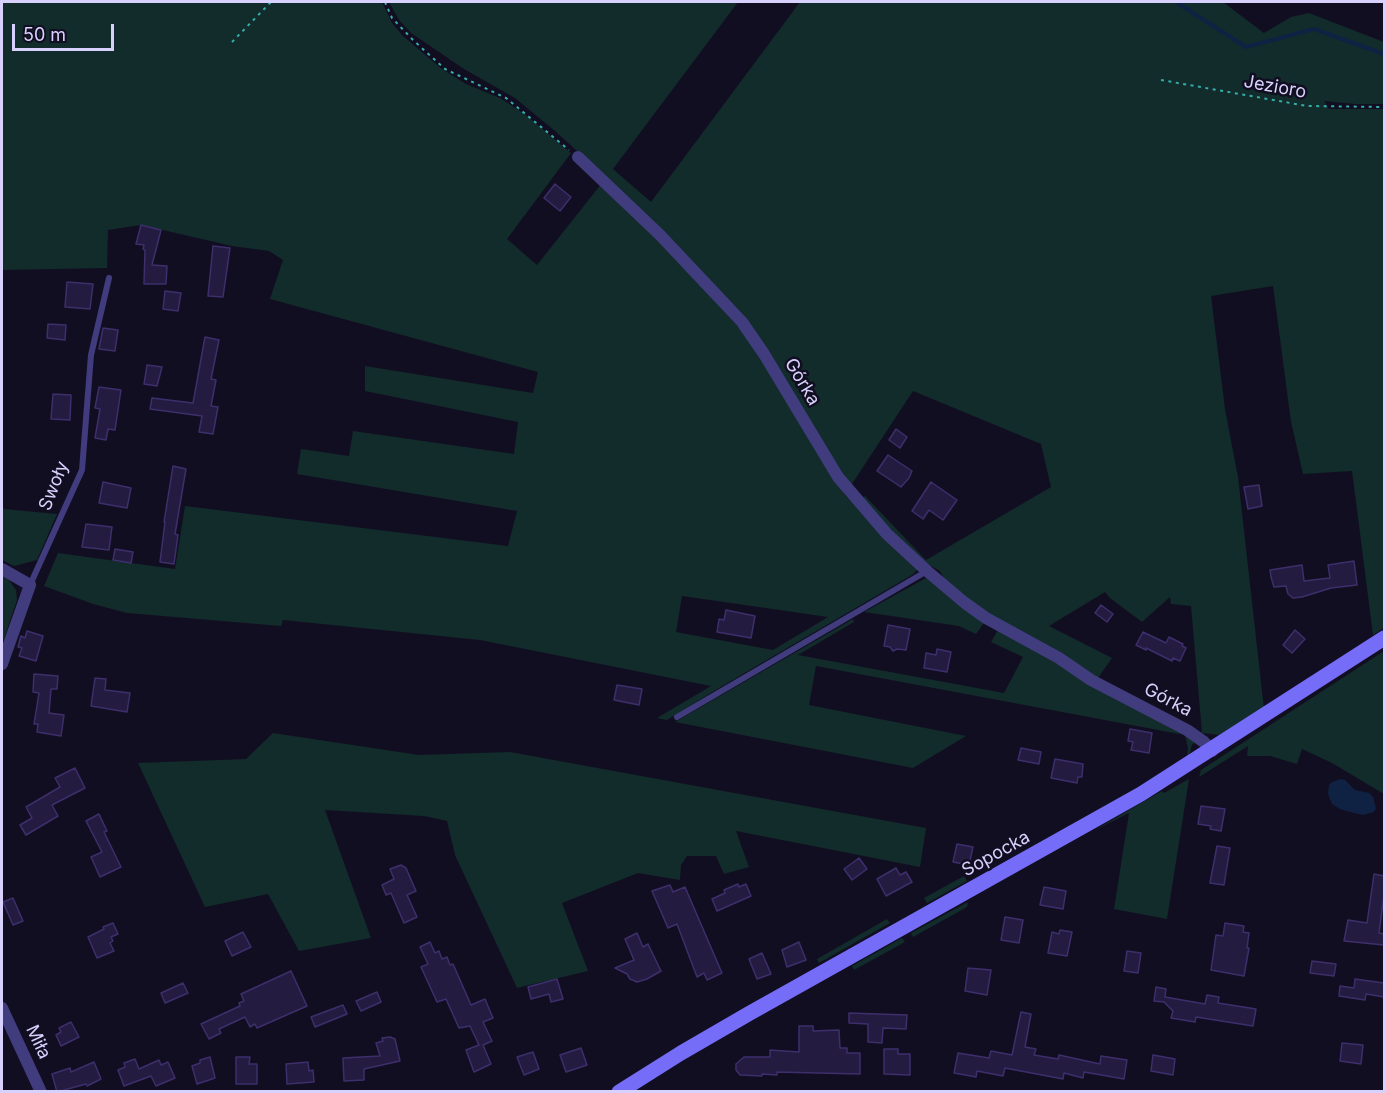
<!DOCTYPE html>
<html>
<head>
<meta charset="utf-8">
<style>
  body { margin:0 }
  #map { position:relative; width:1386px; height:1093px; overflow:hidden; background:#120e21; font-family:Inter,sans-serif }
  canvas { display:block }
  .frame { position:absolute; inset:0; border:3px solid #d8d1fd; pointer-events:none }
  .scale { position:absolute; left:12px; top:24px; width:102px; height:27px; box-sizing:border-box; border:3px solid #d8d1fd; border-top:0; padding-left:8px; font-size:18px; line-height:21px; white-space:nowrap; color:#d8d1fd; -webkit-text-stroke:4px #120e21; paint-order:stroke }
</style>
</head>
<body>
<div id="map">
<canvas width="1386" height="1093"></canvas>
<div class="frame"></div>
<div class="scale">50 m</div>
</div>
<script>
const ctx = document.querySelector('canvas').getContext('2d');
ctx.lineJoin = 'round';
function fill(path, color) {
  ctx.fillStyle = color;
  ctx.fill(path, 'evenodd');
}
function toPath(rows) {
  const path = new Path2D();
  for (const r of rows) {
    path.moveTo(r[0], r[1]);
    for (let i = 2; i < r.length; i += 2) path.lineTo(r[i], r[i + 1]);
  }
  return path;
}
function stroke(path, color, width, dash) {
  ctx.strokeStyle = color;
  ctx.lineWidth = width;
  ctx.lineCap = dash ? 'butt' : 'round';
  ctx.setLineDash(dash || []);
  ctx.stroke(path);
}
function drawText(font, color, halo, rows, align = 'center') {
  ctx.font = font + ' Inter,sans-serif';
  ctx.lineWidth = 5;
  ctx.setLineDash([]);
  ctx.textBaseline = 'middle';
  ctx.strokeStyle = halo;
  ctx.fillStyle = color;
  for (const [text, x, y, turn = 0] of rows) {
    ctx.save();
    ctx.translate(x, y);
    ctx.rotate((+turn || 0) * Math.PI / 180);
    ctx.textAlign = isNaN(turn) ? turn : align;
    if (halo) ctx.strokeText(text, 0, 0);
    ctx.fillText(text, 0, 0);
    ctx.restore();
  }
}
const green = toPath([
  [2,2,382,2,392,23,403,36,442,69,466,84,500,98,526,115,571,153,507,239,537,265,602,183,635,214,778,370,632,201,555,131,515,98,464,69,411,33,399,20,389,2,738,2,613,169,651,202,800,2,1223,2,1264,33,1291,17,1309,13,1384,42,1384,104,1355,104,1324,101,1329,109,1384,109,1384,628,1373,635,1352,471,1303,474,1291,422,1273,286,1211,296,1225,409,1238,477,1264,709,1219,735,1202,733,1191,606,1171,604,1170,597,1142,622,1110,598,1105,592,1049,626,1112,658,1098,678,981,610,946,582,940,571,924,562,860,500,865,496,926,560,1051,487,1041,444,913,391,850,487,840,486,845,495,918,569,912,575,719,688,667,720,657,718,711,686,480,640,283,620,281,626,127,613,93,604,44,586,58,553,175,569,185,506,508,546,517,511,297,474,301,449,349,456,353,431,514,454,518,422,365,391,365,366,533,393,538,372,270,299,283,260,269,251,232,246,141,225,108,230,107,268,2,270],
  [682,596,828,617,773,650,676,632],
  [2,504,4,509,57,514,37,560,14,566,2,560],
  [2,575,9,580,16,590,17,600,2,645],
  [926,578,986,620,976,634,959,626,864,612],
  [853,619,854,622,798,655,1004,693,1023,657,991,642,999,628,1088,682,1186,733,1193,739,1194,744,1192,744,1190,753,1187,757,1188,749,1185,735,816,666,809,705,966,736,913,768,675,722],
  [1384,651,1384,794,1332,763,1302,749,1297,764,1270,756,1247,756,1248,746,1199,777,1201,770],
  [273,733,419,755,510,752,926,828,920,867,736,831,749,867,724,874,716,856,687,856,681,865,680,880,638,873,562,903,588,971,517,988,455,855,447,821,424,816,325,810,371,938,299,951,268,894,205,907,138,763,246,759],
  [1189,779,1167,919,1114,909,1129,813,1093,831,1162,791,1164,793],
  [964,876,967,881,927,903,924,898],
  [966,903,968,903,967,907,913,937,911,933],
  [887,919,890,923,819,963,817,959],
  [902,938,905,942,854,970,852,966]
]);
const water = toPath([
  [1341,779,1345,780,1355,790,1369,793,1373,797,1376,808,1374,812,1363,815,1354,813,1340,809,1332,804,1328,794,1329,785,1332,782]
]);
const stream = toPath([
  [1176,2,1246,47,1314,29,1384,54]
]);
const building = toPath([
  [555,184,571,197,560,211,544,198,555,184],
  [141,225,161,230,152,265,167,266,166,284,144,284,145,250,143,249,144,245,136,244,141,225],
  [213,246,230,248,223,297,208,296,213,246],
  [67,282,93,284,90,309,65,307,67,282],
  [165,291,181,293,178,311,163,309,165,291],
  [48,324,66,325,65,340,47,338,48,324],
  [103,328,118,330,115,351,99,349,103,328],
  [205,337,219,340,211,379,216,380,211,406,218,407,213,434,199,432,202,416,150,409,152,398,193,403,205,337],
  [147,365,162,367,157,386,144,384,147,365],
  [99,387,121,390,115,430,108,429,106,440,95,438,100,409,95,408,99,387],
  [53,394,71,395,70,420,51,419,53,394],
  [896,429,907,437,900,448,889,440,896,429],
  [888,455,912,471,909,478,901,487,877,471,888,455],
  [173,466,186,469,175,534,178,535,174,564,160,562,165,522,164,522,173,466],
  [103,482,131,488,127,508,99,503,103,482],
  [931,482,957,500,943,520,929,510,923,519,912,511,931,482],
  [1259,485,1262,506,1248,509,1244,487,1259,485],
  [86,524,112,527,109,550,82,547,86,524],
  [115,549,133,552,131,563,113,560,115,549],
  [1354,561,1357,585,1331,588,1302,597,1293,598,1288,594,1286,586,1274,587,1271,577,1270,570,1302,565,1304,581,1330,578,1328,565,1354,561],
  [1101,605,1113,614,1107,622,1095,613,1101,605],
  [726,610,755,616,751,638,717,632,719,619,724,620,726,610],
  [888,625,910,629,906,650,897,649,893,651,890,647,884,646,888,625],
  [1295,630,1305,639,1292,653,1283,645,1295,630],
  [27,631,43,636,36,661,19,656,22,648,18,647,21,636,25,638,27,631],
  [1143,632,1166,643,1169,637,1183,644,1182,646,1186,648,1180,661,1173,658,1172,661,1146,648,1146,650,1136,645,1143,632],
  [937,649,951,652,947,672,924,668,926,653,936,655,937,649],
  [34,674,58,676,57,689,51,689,49,713,64,715,61,736,37,732,38,724,34,724,39,693,33,692,34,674],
  [95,678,106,679,105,690,130,693,127,712,91,706,95,678],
  [617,685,642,689,639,705,614,700,617,685],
  [1130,729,1152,733,1149,753,1131,750,1133,742,1128,741,1130,729],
  [1021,748,1041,752,1039,764,1018,760,1021,748],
  [1055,759,1083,764,1082,777,1078,777,1077,783,1051,778,1055,759],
  [75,768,85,788,52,805,58,816,26,835,20,825,32,818,26,807,60,787,55,778,75,768],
  [1201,806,1225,809,1221,831,1210,829,1211,826,1198,824,1201,806],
  [99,814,107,831,104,832,121,867,100,877,91,857,102,852,86,821,99,814],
  [957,844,973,847,969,865,953,862,957,844],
  [1217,846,1230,848,1224,885,1210,883,1217,846],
  [859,858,867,869,852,880,844,869,859,858],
  [401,865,406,868,416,891,407,895,417,917,404,923,391,893,386,895,382,885,394,879,390,869,401,865],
  [896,868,900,875,906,872,912,882,886,896,877,879,896,868],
  [1374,874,1384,876,1384,895,1379,933,1384,934,1384,945,1344,941,1348,920,1367,923,1374,874],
  [738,884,739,887,746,884,751,896,717,911,712,899,725,893,724,890,738,884],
  [670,885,673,892,685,887,722,973,707,980,704,973,697,977,677,924,668,928,652,891,670,885],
  [1044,887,1066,891,1063,909,1040,905,1044,887],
  [13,898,23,921,13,925,3,902,13,898],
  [1005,917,1023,920,1019,943,1001,940,1005,917],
  [113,923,118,934,111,937,113,941,110,943,114,951,97,958,88,937,104,929,103,927,113,923],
  [1225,923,1244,926,1243,932,1249,933,1247,948,1249,948,1244,976,1211,970,1216,935,1223,936,1225,923],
  [1060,930,1072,932,1067,956,1048,953,1052,932,1059,934,1060,930],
  [243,932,251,947,232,956,225,941,243,932],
  [637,933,643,947,648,944,661,971,647,979,637,982,630,979,627,974,615,968,634,960,625,939,637,933],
  [430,942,435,953,439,951,442,959,447,957,450,965,453,964,471,1005,485,999,493,1018,483,1022,492,1041,483,1045,491,1064,474,1072,466,1050,479,1045,470,1026,459,1028,446,999,437,1002,421,967,428,964,420,947,430,942],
  [799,942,806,960,787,967,782,950,799,942],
  [1127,951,1141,953,1138,973,1124,971,1127,951],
  [762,953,771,974,757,979,749,959,762,953],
  [1312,961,1336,964,1334,976,1310,973,1312,961],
  [968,968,991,970,987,995,965,991,968,968],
  [291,971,307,1006,257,1028,255,1024,250,1027,245,1017,219,1029,221,1033,209,1039,201,1024,240,1006,239,1003,244,1001,241,994,291,971],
  [557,979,563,999,551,1002,549,994,531,999,528,987,557,979],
  [1355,979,1384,983,1384,997,1366,994,1365,1000,1339,996,1340,986,1354,988,1355,979],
  [183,983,188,993,165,1003,161,993,183,983],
  [1156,987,1166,989,1165,997,1205,1004,1207,995,1219,997,1218,1003,1256,1009,1253,1026,1196,1017,1195,1022,1171,1018,1173,1011,1164,1002,1154,1001,1156,987],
  [377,992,381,1002,361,1011,356,1001,377,992],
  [343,1005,347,1014,315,1027,311,1017,343,1005],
  [1021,1012,1031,1014,1025,1047,1036,1049,1034,1055,1058,1059,1059,1055,1100,1064,1101,1056,1127,1060,1124,1079,1084,1072,1083,1078,1064,1073,1063,1079,1005,1068,1003,1076,977,1071,976,1077,954,1073,958,1053,989,1058,991,1051,1012,1055,1021,1012],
  [849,1013,907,1015,906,1029,883,1028,882,1043,868,1042,868,1024,849,1023,849,1013],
  [71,1022,79,1037,61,1046,56,1035,61,1032,59,1028,71,1022],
  [799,1026,813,1026,813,1031,839,1030,840,1048,847,1048,847,1053,860,1053,860,1074,777,1072,777,1075,762,1074,762,1076,740,1075,736,1070,736,1064,744,1057,770,1057,770,1050,799,1052,799,1026],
  [390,1037,395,1039,400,1061,364,1069,364,1080,344,1081,343,1058,380,1056,376,1043,383,1041,382,1038,390,1037],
  [1342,1043,1363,1045,1361,1064,1340,1061,1342,1043],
  [581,1048,587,1065,566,1072,560,1055,581,1048],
  [884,1049,898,1049,898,1054,910,1054,910,1075,884,1074,884,1049],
  [533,1052,539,1069,524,1075,517,1057,533,1052],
  [1153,1055,1175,1059,1173,1075,1151,1071,1153,1055],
  [210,1057,215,1078,197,1084,192,1066,200,1063,200,1060,210,1057],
  [236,1057,250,1057,249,1064,257,1064,257,1084,236,1084,236,1057],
  [135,1059,139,1069,159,1060,161,1065,168,1062,175,1078,156,1086,151,1076,124,1086,118,1070,125,1067,124,1063,135,1059],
  [94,1062,101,1079,87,1086,86,1084,57,1092,52,1074,70,1068,71,1072,94,1062],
  [308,1062,309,1071,313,1070,314,1082,287,1084,286,1064,308,1062]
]);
const path = toPath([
  [385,2,392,18,413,40,445,69,506,98,569,150],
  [232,42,271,2],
  [1161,80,1307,106,1384,107]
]);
const lane = toPath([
  [30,585,82,470,91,355,109,278],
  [677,717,927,571]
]);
const street = toPath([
  [578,157,660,235,742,322,764,354,838,477,887,534,927,571,965,603,986,618,1059,658,1091,680,1187,730,1204,742,1212,751],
  [2,569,30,585,2,664],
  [2,1008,41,1092]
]);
const secondary = toPath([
  [619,1092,681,1053,750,1013,1141,794,1384,638]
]);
const streetNames = [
  ["Jezioro",1275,87,10],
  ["Górka",802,382,59],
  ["Swoły",54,486,-68],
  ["Górka",1168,700,28],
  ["Sopocka",996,854,-29],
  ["Miła",38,1042,65]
];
fill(green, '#122b2b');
fill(water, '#102244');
stroke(stream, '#102244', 4);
fill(building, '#241b41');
stroke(building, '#3d2f6c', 1.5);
stroke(path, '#34aeab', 2, [3, 4.5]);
stroke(lane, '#413c7e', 6);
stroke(street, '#413c7e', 12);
stroke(secondary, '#756df8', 15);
drawText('18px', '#d8d1fd', '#120e21', streetNames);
</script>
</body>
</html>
